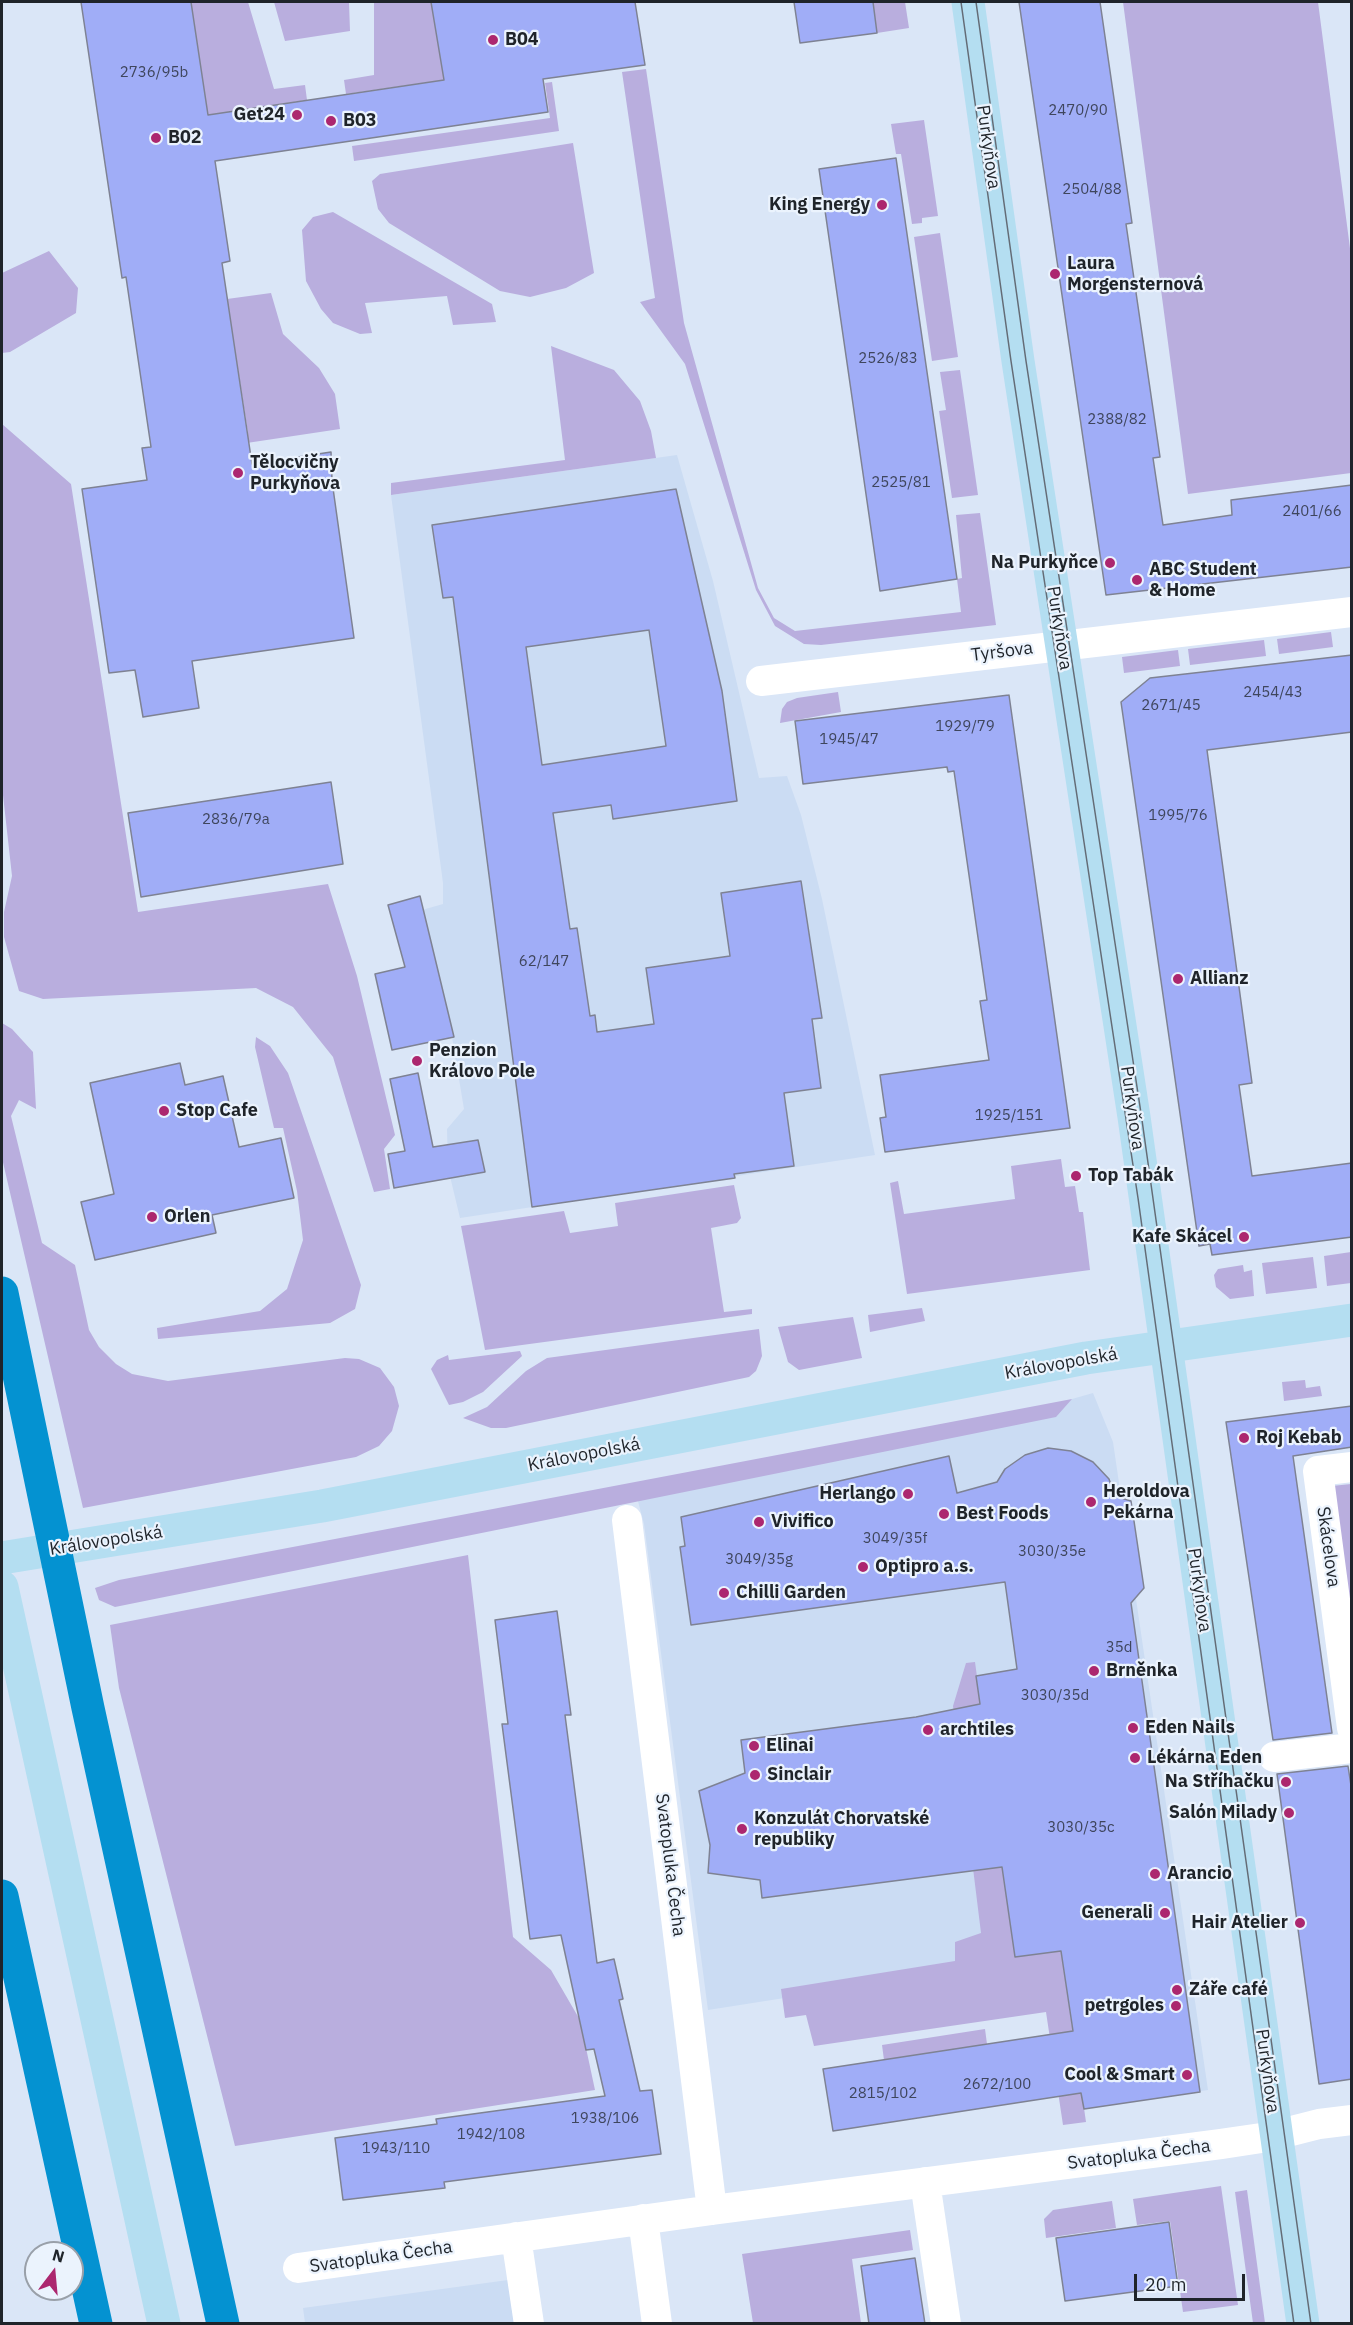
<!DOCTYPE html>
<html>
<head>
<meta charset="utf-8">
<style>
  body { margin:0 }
  #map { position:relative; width:1353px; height:2325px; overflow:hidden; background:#dae6f7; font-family:"IBM Plex Sans",sans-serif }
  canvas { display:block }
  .frame { position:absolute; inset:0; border:3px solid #1f242a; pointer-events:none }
  .north { position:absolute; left:24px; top:2241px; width:60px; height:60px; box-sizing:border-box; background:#ebf3fd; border:2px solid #99a0a9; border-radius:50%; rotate:16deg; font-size:16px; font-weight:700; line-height:24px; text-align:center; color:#1f242a }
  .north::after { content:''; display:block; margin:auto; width:21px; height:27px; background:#ac276f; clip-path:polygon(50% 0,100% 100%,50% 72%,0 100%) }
  .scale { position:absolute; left:1134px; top:2274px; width:111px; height:27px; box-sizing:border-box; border:3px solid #1f242a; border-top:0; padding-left:8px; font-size:18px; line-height:21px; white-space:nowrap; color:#1f242a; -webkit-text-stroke:4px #ebf3fd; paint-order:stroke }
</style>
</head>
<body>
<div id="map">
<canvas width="1353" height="2325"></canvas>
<div class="frame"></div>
<div class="north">N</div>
<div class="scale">20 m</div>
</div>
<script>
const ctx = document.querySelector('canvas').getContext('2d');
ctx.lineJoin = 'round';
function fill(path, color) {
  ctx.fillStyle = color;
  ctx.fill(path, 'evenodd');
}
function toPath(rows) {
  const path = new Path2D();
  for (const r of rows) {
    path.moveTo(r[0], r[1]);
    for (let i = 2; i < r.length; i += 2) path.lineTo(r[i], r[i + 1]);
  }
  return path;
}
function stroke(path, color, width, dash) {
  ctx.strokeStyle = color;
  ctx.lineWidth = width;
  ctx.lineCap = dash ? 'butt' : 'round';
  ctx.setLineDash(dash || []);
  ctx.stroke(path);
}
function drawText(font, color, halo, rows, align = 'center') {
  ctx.font = font + ' "IBM Plex Sans",sans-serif';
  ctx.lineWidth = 4.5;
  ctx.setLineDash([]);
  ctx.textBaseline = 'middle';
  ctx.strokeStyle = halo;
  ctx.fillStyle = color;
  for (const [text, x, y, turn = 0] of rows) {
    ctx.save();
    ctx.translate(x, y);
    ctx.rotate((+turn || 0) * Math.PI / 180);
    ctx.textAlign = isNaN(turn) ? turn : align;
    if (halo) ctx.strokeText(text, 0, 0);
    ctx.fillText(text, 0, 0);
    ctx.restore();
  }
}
const built = toPath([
  [677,455,713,581,759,778,787,776,801,815,822,899,875,1155,460,1218,448,1168,447,1129,464,1109,452,1037,422,910,443,904,443,883,391,495],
  [1093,1393,1113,1442,1208,2090,1084,2109,1058,1955,708,2010,644,1524,635,1490,1029,1419,1072,1399],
  [508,2280,514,2323,305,2323,303,2308]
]);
const green = toPath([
  [191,2,248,2,274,89,305,85,307,100,208,115],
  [274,2,349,2,350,31,285,41],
  [374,2,431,2,444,80,346,94,344,80,374,75],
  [873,2,905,2,909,28,877,33],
  [1123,2,1318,2,1351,256,1351,473,1188,494],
  [646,69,684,323,758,588,774,618,795,631,961,612,957,579,962,578,956,515,980,513,996,625,821,645,804,644,775,626,756,590,685,364,640,302,655,298,622,72],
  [552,82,559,131,354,161,352,146,550,118,545,83],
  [924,120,938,216,922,218,922,223,912,224,901,154,896,154,891,124],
  [573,143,594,273,566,288,530,297,500,291,389,223,378,209,372,181,380,174],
  [333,212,492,304,496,322,453,325,447,296,365,303,372,333,360,334,333,323,321,309,306,281,302,230,313,217],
  [940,233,958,357,932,361,914,237],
  [49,251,78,288,76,313,10,352,2,353,2,273],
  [271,293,283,334,319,368,335,394,340,429,240,444,248,433,227,299],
  [551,346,614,370,640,401,651,431,656,458,391,495,391,483,565,460],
  [960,370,978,495,952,498,939,411,946,410,940,372],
  [2,424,71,484,138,912,328,884,357,976,395,1135,384,1149,390,1189,374,1192,333,1057,293,1007,256,988,43,999,19,991,4,937,4,912,12,876,2,786],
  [1331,632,1333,647,1279,654,1277,639],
  [1264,640,1266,656,1190,665,1188,649],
  [1178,650,1180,666,1124,673,1122,657],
  [838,692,841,712,780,723,782,709,787,702,797,698],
  [2,1023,12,1029,33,1052,36,1109,19,1100,11,1116,42,1243,75,1265,89,1330,99,1347,116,1364,132,1374,168,1381,345,1358,359,1359,380,1368,394,1387,399,1406,392,1431,379,1446,356,1457,83,1508,2,1158],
  [256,1037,270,1046,288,1073,361,1285,355,1309,330,1323,158,1339,157,1328,260,1311,287,1289,303,1240,297,1191,283,1128,274,1128,255,1047],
  [1061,1159,1065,1187,1075,1186,1079,1212,1083,1212,1090,1270,907,1294,890,1183,898,1181,904,1214,1015,1199,1011,1166],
  [734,1185,741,1218,737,1223,711,1228,724,1312,752,1309,752,1314,485,1350,461,1226,564,1211,570,1233,618,1226,615,1203],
  [1351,1252,1351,1283,1327,1286,1324,1256],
  [1313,1257,1317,1288,1266,1294,1262,1263],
  [1243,1265,1244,1272,1252,1270,1254,1296,1230,1299,1216,1287,1214,1275,1218,1269],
  [922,1308,925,1321,870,1332,868,1315],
  [853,1317,862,1358,799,1370,788,1362,778,1327],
  [759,1329,762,1356,756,1371,749,1377,506,1428,491,1428,463,1418,487,1407,526,1371,547,1358],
  [520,1351,522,1356,483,1392,463,1402,449,1405,431,1369,437,1360,448,1355,449,1360],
  [1305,1380,1306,1388,1320,1386,1322,1396,1284,1401,1282,1382],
  [1072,1399,1056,1417,115,1607,99,1600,95,1588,119,1580],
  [1351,1484,1351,1623,1332,1486],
  [468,1555,513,1937,551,1970,580,2020,595,2090,235,2146,119,1688,110,1625],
  [975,1662,1015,1957,1061,1951,1086,2122,1063,2125,1046,2012,814,2046,806,2015,785,2018,781,1989,955,1961,955,1942,981,1933,953,1706,966,1663],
  [985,2029,987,2044,884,2060,882,2045],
  [1221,2186,1238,2305,1183,2312,1170,2221,1137,2225,1133,2199],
  [1247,2190,1265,2323,1253,2323,1235,2192],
  [1112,2201,1116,2228,1046,2238,1044,2219,1053,2210],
  [910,2230,913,2250,852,2259,861,2323,753,2323,742,2254]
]);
const building = toPath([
  [81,2,191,2,208,115,444,80,431,2,635,2,645,65,543,79,548,112,215,161,230,261,222,263,252,464,331,452,332,481,354,638,192,661,199,708,143,717,135,670,109,673,82,489,147,480,142,448,151,447,126,277,122,278,81,2],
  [794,2,873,2,877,33,800,43,794,2],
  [1019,2,1100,2,1132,223,1126,224,1160,457,1153,458,1163,525,1232,515,1231,500,1352,485,1352,567,1106,595,1019,2],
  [896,158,957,579,880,591,819,169,896,158],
  [676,489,722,691,737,801,613,819,611,805,553,813,570,929,577,928,590,1016,595,1015,597,1032,654,1024,646,968,730,956,721,893,801,881,822,1018,812,1019,821,1088,784,1093,794,1166,734,1174,735,1178,532,1207,453,597,443,598,432,525,676,489],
  [649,630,666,746,542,765,526,647,649,630],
  [1352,655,1352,732,1207,750,1252,1083,1239,1085,1252,1176,1352,1163,1352,1237,1212,1255,1210,1244,1199,1246,1121,702,1150,678,1352,655],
  [1009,695,1070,1128,885,1152,880,1118,886,1117,880,1075,989,1060,980,1001,987,1000,954,771,948,772,947,767,803,784,795,721,1009,695],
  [331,782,343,864,141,897,128,813,331,782],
  [420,896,454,1037,392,1050,375,974,405,967,388,905,420,896],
  [180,1063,185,1085,223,1076,239,1147,281,1138,294,1198,212,1215,216,1233,95,1260,81,1202,114,1194,90,1083,180,1063],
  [418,1073,433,1147,478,1140,485,1172,394,1188,388,1154,405,1151,390,1079,418,1073],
  [1352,1406,1352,1447,1293,1456,1332,1733,1273,1740,1226,1422,1352,1406],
  [1048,1448,1071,1451,1093,1462,1109,1479,1115,1496,1131,1501,1144,1588,1131,1603,1200,2092,1084,2109,1081,2093,833,2131,823,2069,1073,2031,1061,1951,1015,1957,1002,1867,762,1898,760,1880,708,1873,710,1845,699,1791,745,1773,741,1740,916,1717,980,1704,976,1676,1017,1669,1005,1582,691,1625,680,1547,685,1546,681,1517,949,1456,957,1493,997,1482,1005,1469,1025,1455,1048,1448],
  [557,1611,571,1715,565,1715,597,1963,614,1959,623,1999,619,2000,640,2091,652,2090,661,2154,444,2182,445,2188,343,2200,335,2138,437,2124,436,2119,605,2096,594,2049,586,2050,561,1935,530,1939,502,1724,508,1724,495,1620,557,1611],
  [1348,1766,1352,1792,1352,2079,1319,2084,1277,1774,1348,1766],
  [1169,2222,1178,2286,1065,2301,1056,2238,1169,2222],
  [915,2258,925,2324,869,2324,861,2266,915,2258]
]);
const street = toPath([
  [761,681,1352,612],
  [1352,1467,1318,1471,1352,1728],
  [627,1520,712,2210],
  [1274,1757,1352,1748],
  [925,2182,946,2324],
  [643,2219,657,2324],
  [516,2237,529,2324],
  [298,2268,712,2210,1221,2144,1268,2137,1319,2124,1352,2120]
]);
const secondary = toPath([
  [968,2,1018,361,1134,1117,1303,2324],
  [2,1558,322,1506,1086,1358,1352,1320],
  [2,1587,164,2324]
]);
const highway = toPath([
  [2,1293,88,1708,223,2324],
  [2,1896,96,2324]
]);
const tram = toPath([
  [961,2,1011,361,1138,1198,1294,2324],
  [976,2,1026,361,1141,1113,1311,2324]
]);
const markers = [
  [493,40,6,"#ac276f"],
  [297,115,6,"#ac276f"],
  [331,121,6,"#ac276f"],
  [156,138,6,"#ac276f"],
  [882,205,6,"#ac276f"],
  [1055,274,6,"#ac276f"],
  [238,473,6,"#ac276f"],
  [1110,563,6,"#ac276f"],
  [1137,580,6,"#ac276f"],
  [1178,979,6,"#ac276f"],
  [417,1061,6,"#ac276f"],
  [164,1111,6,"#ac276f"],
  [1076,1176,6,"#ac276f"],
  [152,1217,6,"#ac276f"],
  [1244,1237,6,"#ac276f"],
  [1244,1438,6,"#ac276f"],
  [908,1494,6,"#ac276f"],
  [1091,1502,6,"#ac276f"],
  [944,1514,6,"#ac276f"],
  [759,1522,6,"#ac276f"],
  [863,1567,6,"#ac276f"],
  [724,1593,6,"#ac276f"],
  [1094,1671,6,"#ac276f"],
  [1133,1728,6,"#ac276f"],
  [928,1730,6,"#ac276f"],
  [754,1746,6,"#ac276f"],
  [1135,1758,6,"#ac276f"],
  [755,1775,6,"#ac276f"],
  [1286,1782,6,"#ac276f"],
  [1289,1813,6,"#ac276f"],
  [742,1829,6,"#ac276f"],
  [1155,1874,6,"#ac276f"],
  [1165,1913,6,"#ac276f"],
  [1300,1923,6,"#ac276f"],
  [1177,1990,6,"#ac276f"],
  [1176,2006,6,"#ac276f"],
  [1187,2075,6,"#ac276f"]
];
const numberNames = [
  ["2736/95b",154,73],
  ["2470/90",1078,111],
  ["2504/88",1092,190],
  ["2526/83",888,359],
  ["2388/82",1117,420],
  ["2525/81",901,483],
  ["2401/66",1312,512],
  ["2454/43",1273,693],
  ["2671/45",1171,706],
  ["1929/79",965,727],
  ["1945/47",849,740],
  ["1995/76",1178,816],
  ["2836/79a",236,820],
  ["62/147",544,962],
  ["1925/151",1009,1116],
  ["3049/35f",895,1539],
  ["3030/35e",1052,1552],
  ["3049/35g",759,1560],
  ["35d",1119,1648],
  ["3030/35d",1055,1696],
  ["3030/35c",1081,1828],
  ["2672/100",997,2085],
  ["2815/102",883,2094],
  ["1938/106",605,2119],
  ["1942/108",491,2135],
  ["1943/110",396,2149]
];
const poiNames = [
  ["B04",505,40],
  ["Get24",285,115,"right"],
  ["B03",343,121],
  ["B02",168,138],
  ["King Energy",870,205,"right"],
  ["Laura",1067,264],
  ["Morgensternová",1067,285],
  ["Tělocvičny",250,463],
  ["Purkyňova",250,484],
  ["Na Purkyňce",1098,563,"right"],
  ["ABC Student",1149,570],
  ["& Home",1149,591],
  ["Allianz",1190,979],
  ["Penzion",429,1051],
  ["Královo Pole",429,1072],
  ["Stop Cafe",176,1111],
  ["Top Tabák",1088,1176],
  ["Orlen",164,1217],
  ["Kafe Skácel",1232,1237,"right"],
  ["Roj Kebab",1256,1438],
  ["Heroldova",1103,1492],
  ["Pekárna",1103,1513],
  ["Herlango",896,1494,"right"],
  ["Best Foods",956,1514],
  ["Vivifico",771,1522],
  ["Optipro a.s.",875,1567],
  ["Chilli Garden",736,1593],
  ["Brněnka",1106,1671],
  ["Eden Nails",1145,1728],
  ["archtiles",940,1730],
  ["Elinai",766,1746],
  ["Lékárna Eden",1147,1758],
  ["Sinclair",767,1775],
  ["Na Stříhačku",1274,1782,"right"],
  ["Salón Milady",1277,1813,"right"],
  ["Konzulát Chorvatské",754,1819],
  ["republiky",754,1840],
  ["Arancio",1167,1874],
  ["Generali",1153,1913,"right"],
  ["Hair Atelier",1288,1923,"right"],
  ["Záře café",1189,1990],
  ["petrgoles",1164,2006,"right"],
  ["Cool & Smart",1175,2075,"right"]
];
const streetNames = [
  ["Purkyňova",988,147,82],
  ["Purkyňova",1059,628,81],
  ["Tyršova",1002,652,-7],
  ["Purkyňova",1132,1108,82],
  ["Královopolská",1061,1364,-10],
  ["Královopolská",584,1455,-11],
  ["Královopolská",106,1541,-9],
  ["Skácelova",1328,1547,82],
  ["Purkyňova",1199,1590,82],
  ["Svatopluka Čecha",670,1865,83],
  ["Purkyňova",1267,2071,82],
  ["Svatopluka Čecha",1139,2155,-7],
  ["Svatopluka Čecha",381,2257,-8]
];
fill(built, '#cbdcf3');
fill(green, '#b9aede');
fill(building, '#a0adf7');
stroke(building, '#7e8293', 1.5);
stroke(street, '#fff', 30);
stroke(secondary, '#b4def1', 33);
stroke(highway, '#0492d1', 33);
stroke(tram, '#646c76', 1.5);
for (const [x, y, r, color] of markers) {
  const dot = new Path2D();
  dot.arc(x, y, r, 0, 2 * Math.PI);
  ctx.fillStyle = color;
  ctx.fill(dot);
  stroke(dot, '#ebf3fd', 2);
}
drawText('15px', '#3f465d', null, numberNames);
drawText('bold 18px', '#1f242a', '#ebf3fd', poiNames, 'left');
drawText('18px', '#1f242a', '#ebf3fd', streetNames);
</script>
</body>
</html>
